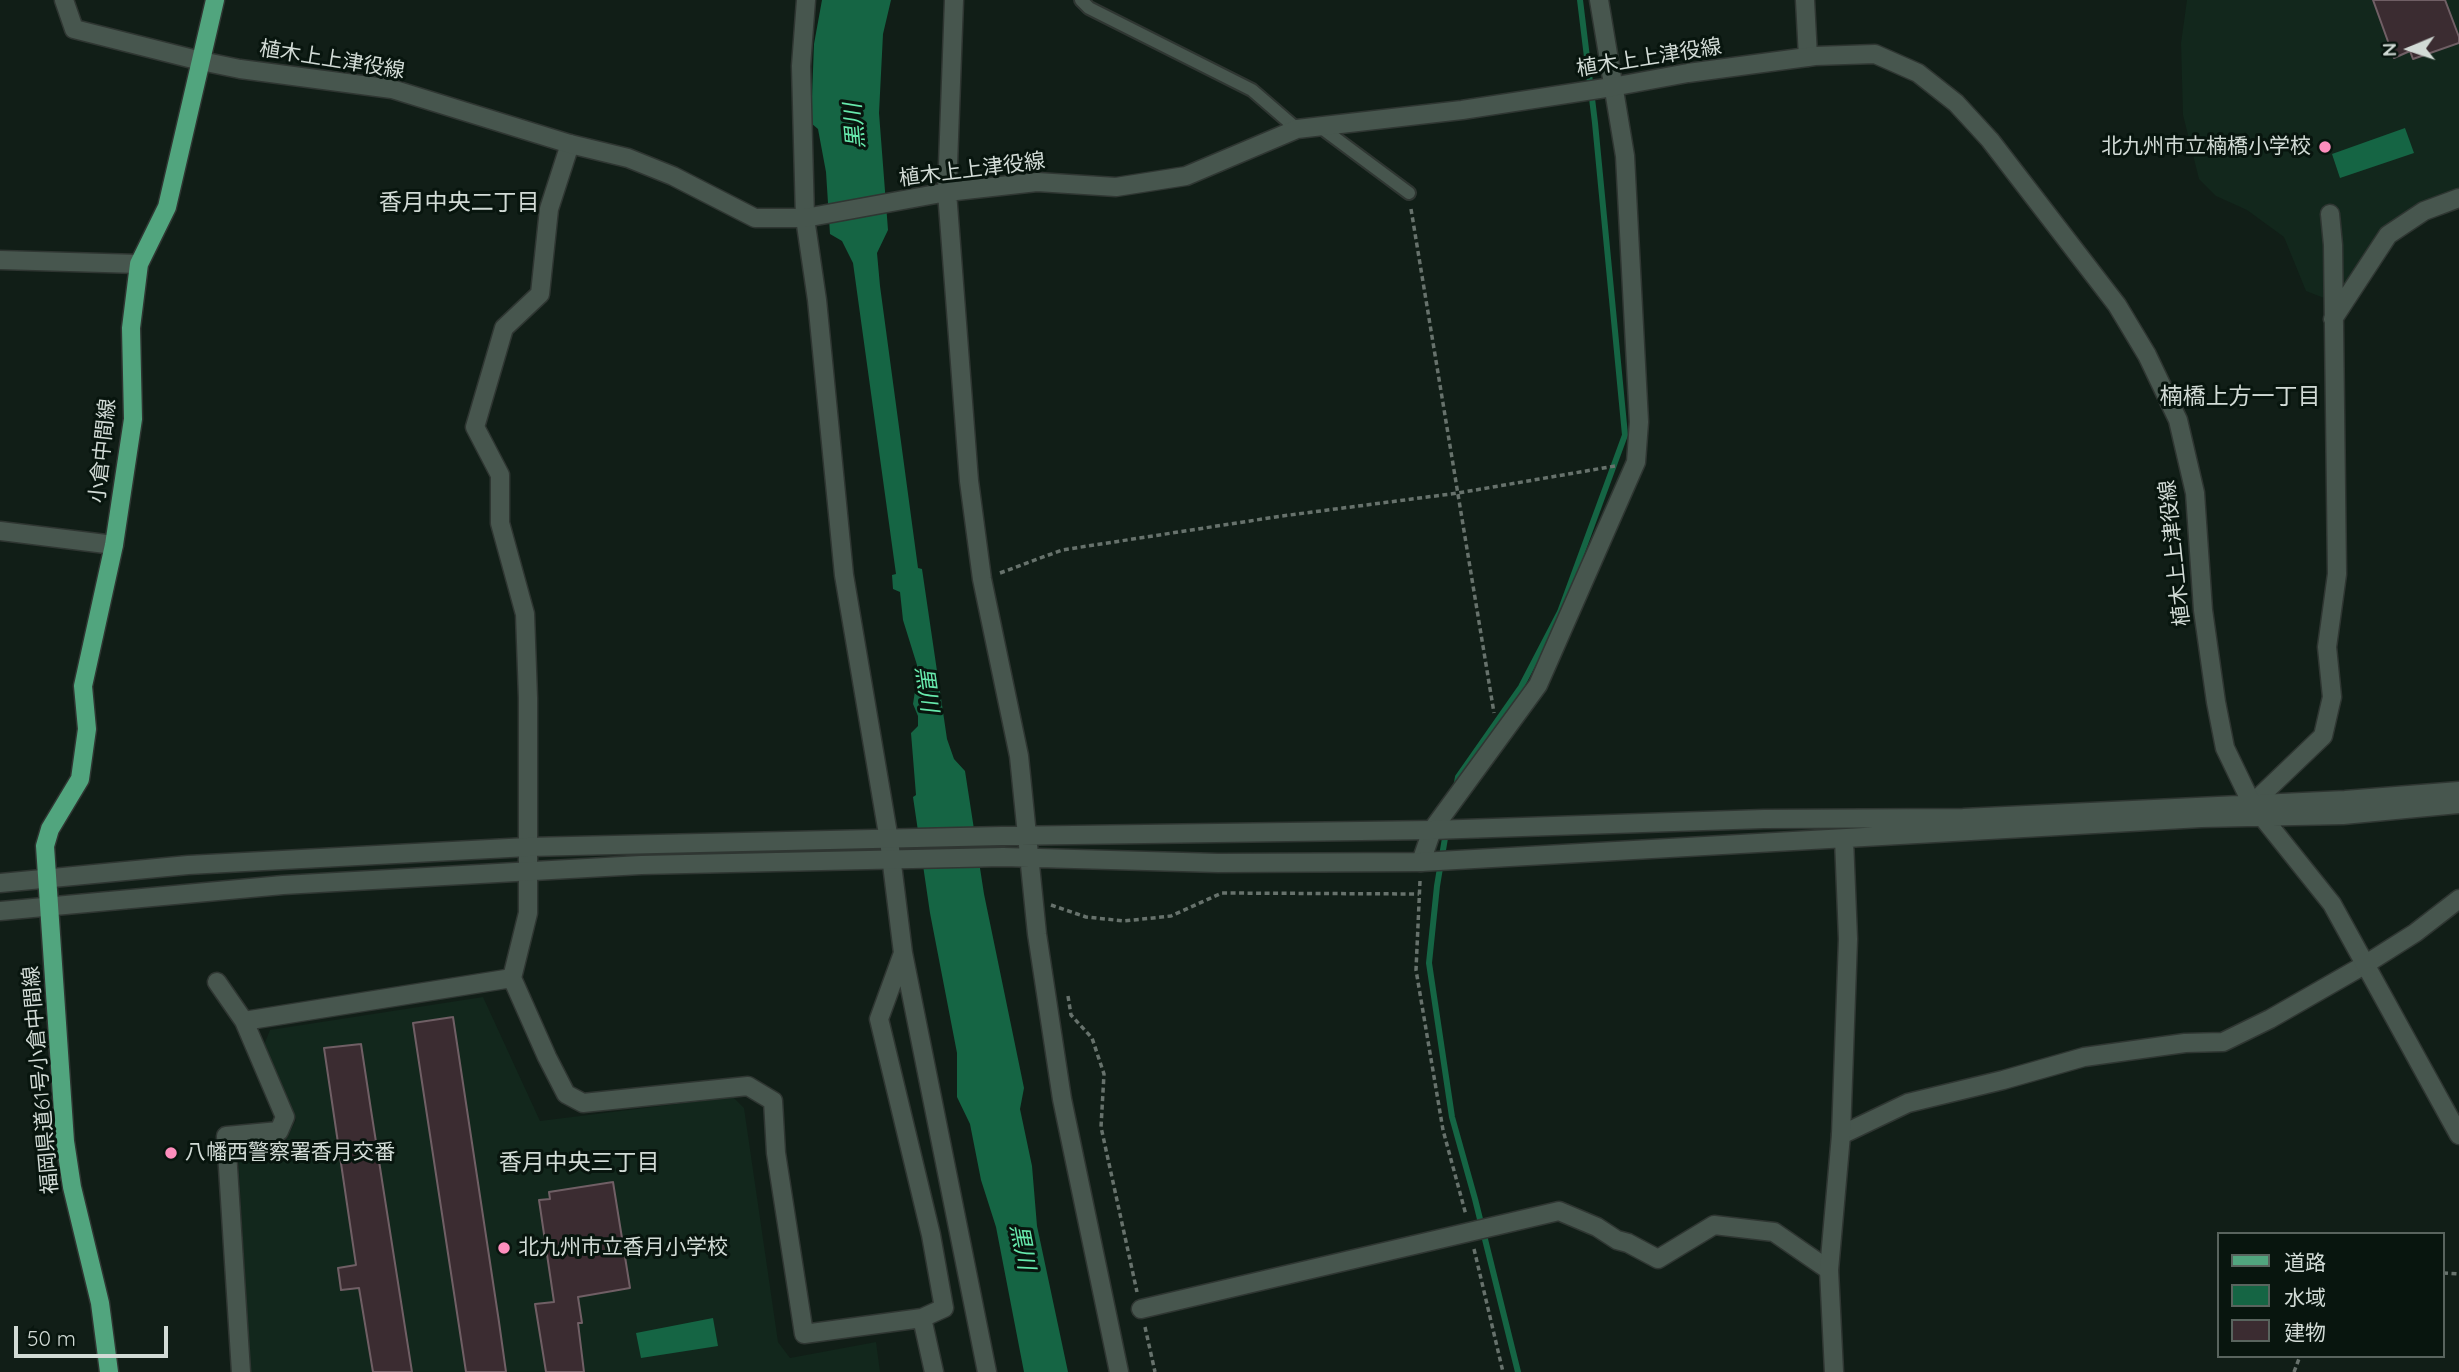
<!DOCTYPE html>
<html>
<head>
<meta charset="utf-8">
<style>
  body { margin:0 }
  #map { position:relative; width:2459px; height:1372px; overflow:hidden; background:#111e17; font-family:Quicksand,"Noto Sans JP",sans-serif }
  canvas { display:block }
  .legend { position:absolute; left:2217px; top:1232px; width:228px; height:126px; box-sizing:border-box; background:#08150e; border:2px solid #59645e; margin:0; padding:9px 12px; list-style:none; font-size:21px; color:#d2dbd6 }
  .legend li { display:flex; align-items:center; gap:14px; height:35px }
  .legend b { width:35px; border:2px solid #59645e }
  .north { position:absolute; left:2375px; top:14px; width:70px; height:70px; -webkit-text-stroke:5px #08150e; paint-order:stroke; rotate:268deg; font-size:19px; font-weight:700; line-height:28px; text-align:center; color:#d2dbd6 }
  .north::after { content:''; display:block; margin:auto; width:24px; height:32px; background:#d2dbd6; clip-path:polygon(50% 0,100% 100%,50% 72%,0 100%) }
  .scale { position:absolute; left:14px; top:1326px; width:154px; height:32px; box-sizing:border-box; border:4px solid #d2dbd6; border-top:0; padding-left:9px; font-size:21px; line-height:24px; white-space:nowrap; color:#d2dbd6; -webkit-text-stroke:5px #08150e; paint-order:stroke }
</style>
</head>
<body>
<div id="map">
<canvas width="2459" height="1372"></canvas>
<ul class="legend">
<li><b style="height:9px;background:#51a57e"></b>道路</li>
<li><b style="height:19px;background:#156544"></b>水域</li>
<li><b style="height:19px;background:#3b2c31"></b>建物</li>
</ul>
<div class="north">N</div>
<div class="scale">50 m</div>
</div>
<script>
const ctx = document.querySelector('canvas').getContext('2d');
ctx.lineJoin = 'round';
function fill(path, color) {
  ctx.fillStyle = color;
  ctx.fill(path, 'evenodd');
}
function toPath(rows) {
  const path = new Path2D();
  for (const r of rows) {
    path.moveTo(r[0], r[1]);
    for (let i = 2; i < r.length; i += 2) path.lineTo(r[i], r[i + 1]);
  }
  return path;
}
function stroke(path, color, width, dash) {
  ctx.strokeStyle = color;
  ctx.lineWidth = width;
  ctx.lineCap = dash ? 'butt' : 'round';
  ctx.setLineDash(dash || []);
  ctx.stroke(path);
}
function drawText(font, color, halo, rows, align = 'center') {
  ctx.font = font + ' Quicksand,"Noto Sans JP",sans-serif';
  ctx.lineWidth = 6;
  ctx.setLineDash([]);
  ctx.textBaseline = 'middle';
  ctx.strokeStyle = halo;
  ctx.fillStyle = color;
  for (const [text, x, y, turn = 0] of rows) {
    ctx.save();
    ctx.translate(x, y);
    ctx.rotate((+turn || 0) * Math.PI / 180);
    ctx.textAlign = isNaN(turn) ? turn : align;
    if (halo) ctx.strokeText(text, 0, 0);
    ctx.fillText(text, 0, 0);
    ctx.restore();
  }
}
const built = toPath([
  [2187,0,2459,0,2459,190,2421,205,2339,296,2324,298,2306,291,2284,237,2247,210,2216,196,2199,179,2183,115,2181,43],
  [483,997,540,1121,733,1097,744,1108,778,1342,790,1358,876,1342,880,1372,250,1372,238,1153,243,1146,286,1140,296,1120,264,1045,270,1030]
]);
const water = toPath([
  [822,0,891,0,883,34,879,113,888,230,877,253,880,286,918,568,922,569,947,739,954,759,965,771,984,894,1024,1088,1020,1109,1032,1166,1037,1226,1068,1372,1024,1372,996,1227,981,1180,970,1124,957,1097,957,1053,930,913,913,797,916,795,911,733,918,726,918,716,913,704,917,678,917,665,903,620,900,592,893,589,892,575,896,574,853,263,842,241,830,234,826,172,818,129,811,123,814,44],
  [2405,128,2414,153,2340,178,2332,154],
  [713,1318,718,1346,641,1358,636,1333]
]);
const stream = toPath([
  [1456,787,1458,777,1521,687,1560,612,1625,435,1595,123,1580,0],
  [1446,832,1437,886,1429,963,1452,1117,1475,1199,1518,1372]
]);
const building = toPath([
  [2373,0,2445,0,2459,37,2459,43,2413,59,2410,51,2394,58,2373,0],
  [453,1017,499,1322,506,1372,466,1372,413,1023,453,1017],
  [361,1044,371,1110,412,1372,373,1372,359,1288,341,1290,338,1268,356,1265,324,1048,361,1044],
  [613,1182,630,1288,578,1297,582,1323,578,1323,584,1372,546,1372,535,1304,554,1302,539,1200,550,1199,549,1192,613,1182]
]);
const path = toPath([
  [1411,209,1494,713],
  [1000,573,1062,550,1282,516,1458,493,1615,466],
  [1420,881,1416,970,1443,1130,1466,1215],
  [1051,905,1086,917,1124,921,1171,916,1222,893,1419,894],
  [1068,996,1071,1015,1092,1038,1104,1074,1101,1127,1137,1292],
  [1474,1249,1503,1372],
  [2443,1273,2459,1274],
  [1145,1327,1155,1372],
  [2294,1372,2300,1356]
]);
const lane = toPath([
  [1081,0,1089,8,1252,90,1297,129],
  [1319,126,1409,193]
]);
const street = toPath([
  [64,0,74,29,201,61],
  [806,0,801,66,805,218,817,300,844,575,889,840,903,953,987,1372],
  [1805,0,1808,57],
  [570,144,549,209,540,294,504,328,475,427,500,475,500,523,525,614,528,698,528,913,512,978,547,1057,566,1094,583,1103,748,1086,773,1101,776,1153,804,1334,922,1318,944,1308,931,1235,879,1019,903,953],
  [2333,319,2388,235,2424,211,2459,198],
  [0,531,114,545],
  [2252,804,2323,736,2332,697,2327,647,2337,574,2333,245,2330,214],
  [1421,862,1432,830,1538,685,1636,462,1639,422,1625,156,1599,0],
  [217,982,244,1021,285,1117,279,1131,226,1136,241,1372],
  [244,1021,512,978],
  [1841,1135,1908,1103,2003,1080,2084,1057,2185,1043,2223,1042,2270,1019,2366,964],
  [1141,1309,1559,1211,1597,1227,1617,1240,1628,1243,1658,1259,1714,1225,1774,1232,1829,1270],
  [922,1318,934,1372]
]);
const secondary = toPath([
  [954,0,947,192,969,481,982,579,1019,756,1037,934,1062,1099,1119,1372],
  [201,61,240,69,392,89,570,144,628,158,673,176,755,218,805,218,947,192,1037,182,1116,187,1186,176,1297,129,1462,110,1612,87,1688,73,1815,56,1875,54,1918,73,1956,103,1990,140,2117,305,2147,355,2178,420,2195,493,2203,610,2216,702,2225,748,2252,804,2332,904,2459,1135],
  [0,260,139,264],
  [0,883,188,865,528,847,1002,836,1432,830,1764,819,1963,818,2345,800,2459,791],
  [0,911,283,885,641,865,1003,857,1218,863,1421,862,2201,818,2343,815,2459,804],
  [2366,964,2415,933,2459,899],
  [1834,1372,1829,1270,1841,1135,1848,939,1844,839]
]);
const primary = toPath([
  [109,1372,100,1303,72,1187,65,1141,45,846,50,829,80,779,87,729,83,686,114,545,133,419,131,328,139,264,167,207,215,0]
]);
const markers = [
  [2325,147,7,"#fe8ebd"],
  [171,1153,7,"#fe8ebd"],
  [504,1248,7,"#fe8ebd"]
];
const streetNames = [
  ["植木上上津役線",1649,58,-9],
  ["植木上上津役線",332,60,9],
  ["植木上上津役線",972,170,-7],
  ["小倉中間線",103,451,-84],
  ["植木上上津役線",2175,553,-96],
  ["福岡県道61号小倉中間線",41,1080,-95]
];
const poiNames = [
  ["北九州市立楠橋小学校",2311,147,"right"],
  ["八幡西警察署香月交番",185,1153],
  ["北九州市立香月小学校",518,1248]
];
const waterNames = [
  ["黒川",855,126,-95],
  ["黒川",926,689,82],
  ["黒川",1022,1247,79]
];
const neighbourhoodNames = [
  ["香月中央二丁目",459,203],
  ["楠橋上方一丁目",2240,397],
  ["香月中央三丁目",579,1163]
];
fill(built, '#12271c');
fill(water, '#156544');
stroke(stream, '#156544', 6);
fill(building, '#3b2c31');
stroke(building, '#705f65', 2);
stroke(lane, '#2f3632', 16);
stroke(street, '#2f3632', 21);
stroke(secondary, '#2f3632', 21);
stroke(primary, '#2f3632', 21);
stroke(path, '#67726c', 3.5, [5, 3.5]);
stroke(lane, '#47564e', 12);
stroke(street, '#47564e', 18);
stroke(secondary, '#47564e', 18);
stroke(primary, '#51a57e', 18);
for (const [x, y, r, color] of markers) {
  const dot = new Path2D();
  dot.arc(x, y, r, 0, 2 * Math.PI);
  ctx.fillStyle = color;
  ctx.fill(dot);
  stroke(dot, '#08150e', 2.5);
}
drawText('21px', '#d2dbd6', '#08150e', streetNames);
drawText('21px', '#d2dbd6', '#08150e', poiNames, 'left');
drawText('italic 23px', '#67eaad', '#08150e', waterNames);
drawText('23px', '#d2dbd6', '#08150e', neighbourhoodNames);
</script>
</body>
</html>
